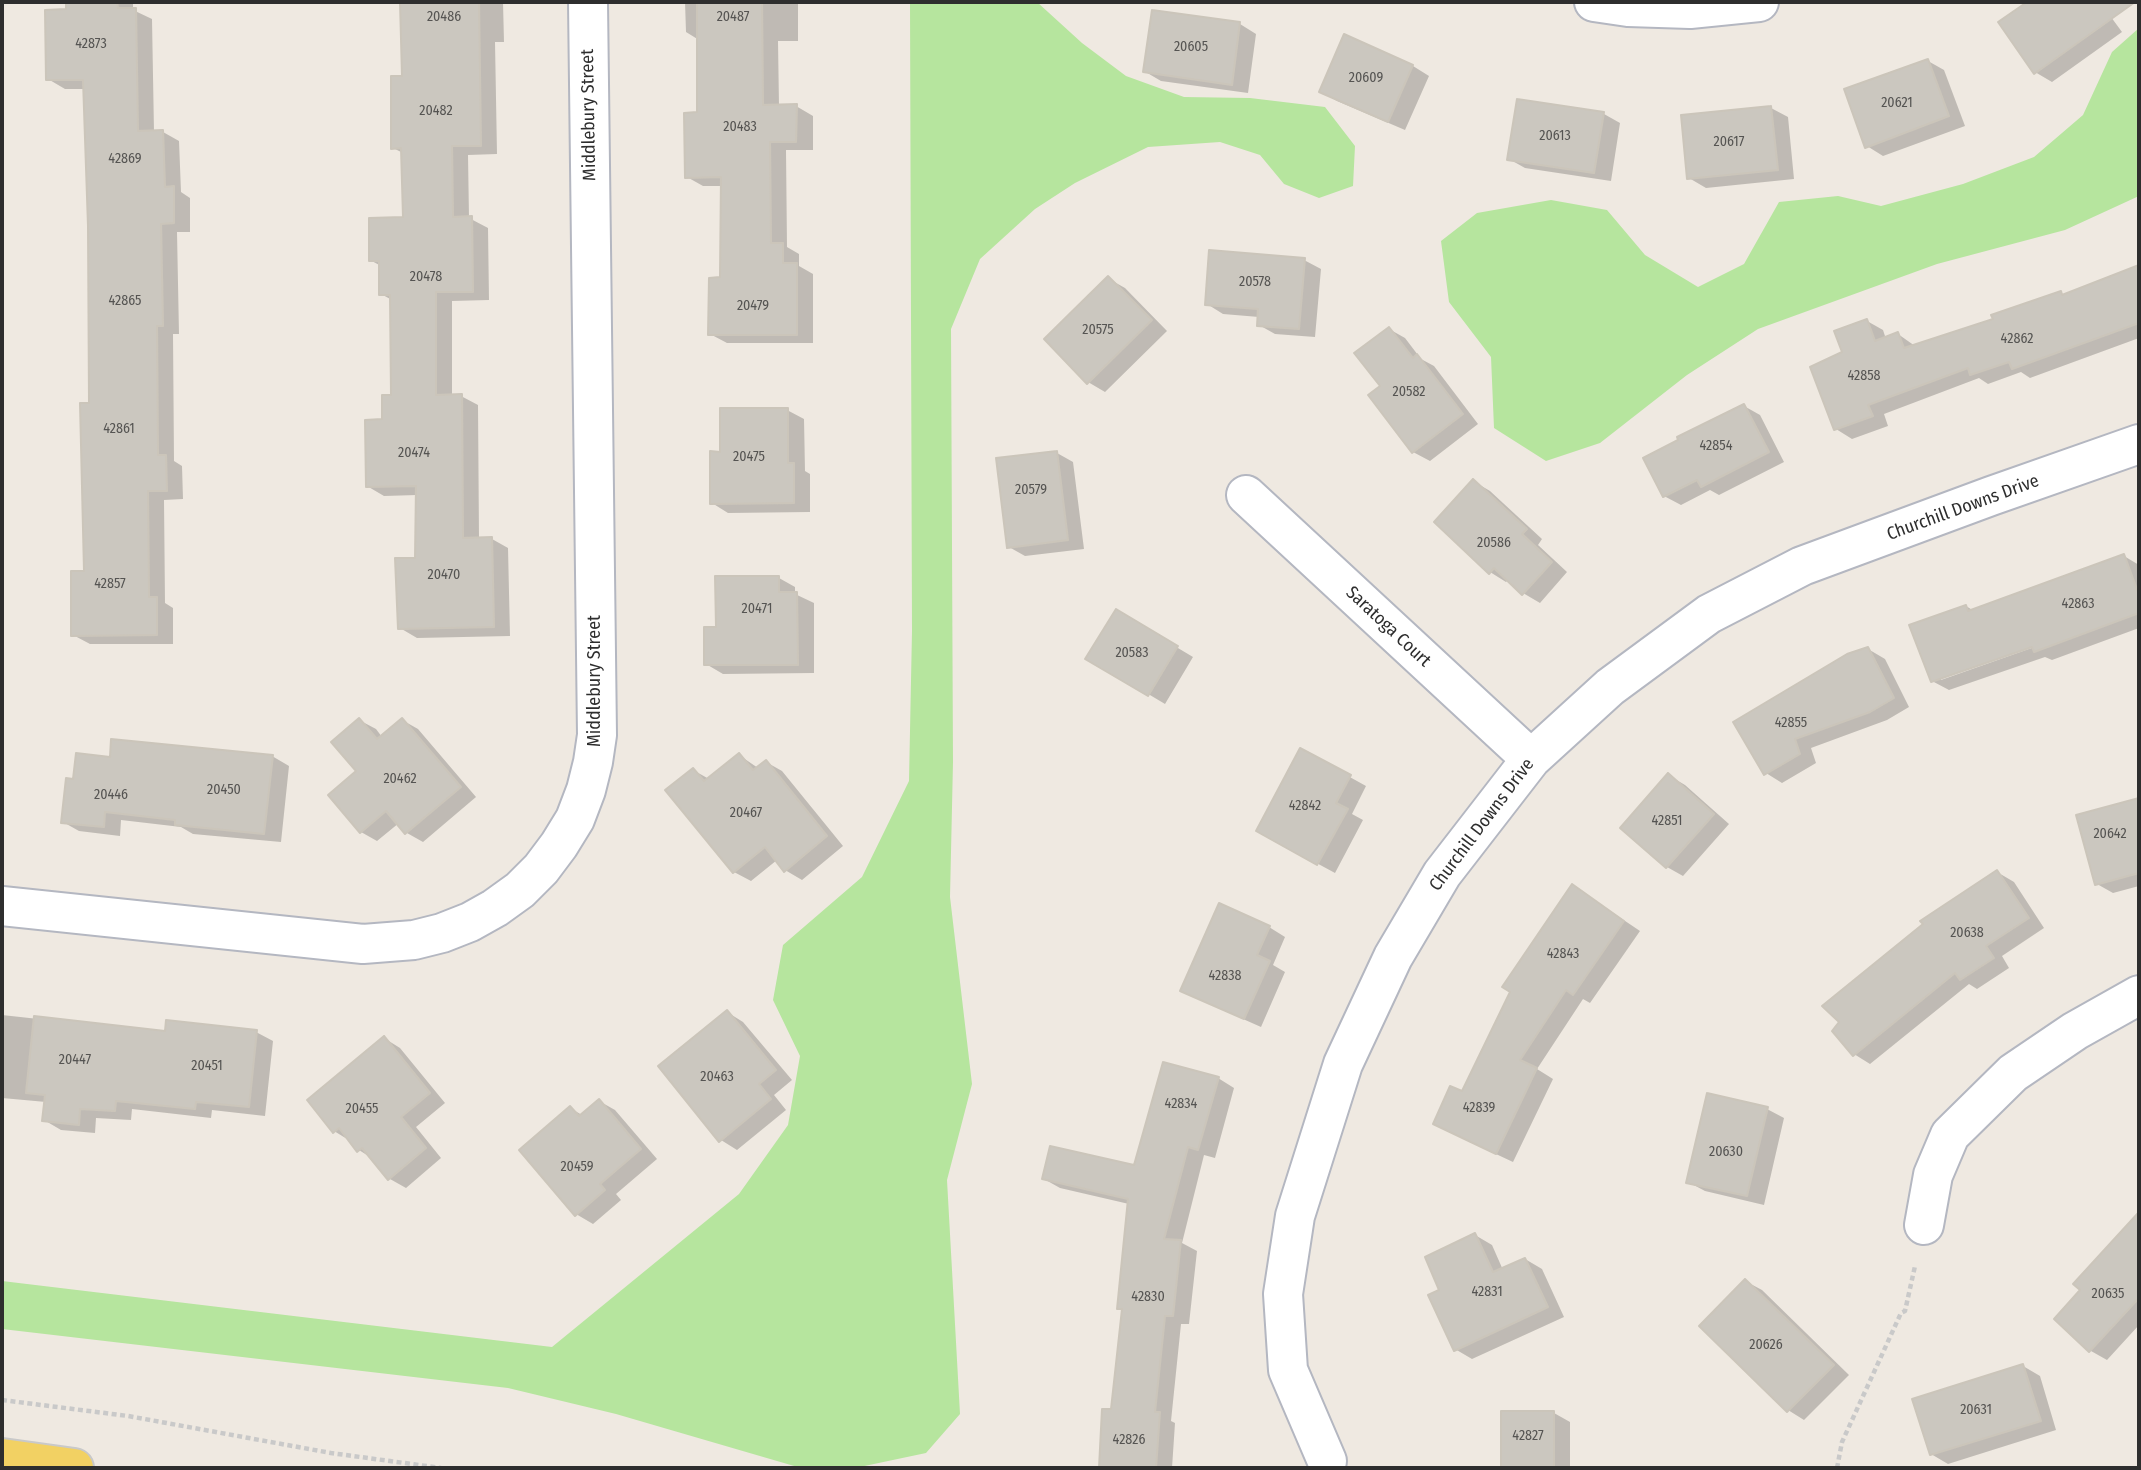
<!DOCTYPE html>
<html>
<head>
<meta charset="utf-8">
<style>
  body { margin:0 }
  #map { position:relative; width:2141px; height:1470px; overflow:hidden; background:#efe9e1; font-family:"Fira Sans Condensed",sans-serif }
  canvas { display:block }
  .frame { position:absolute; inset:0; border:4px solid #2e2e2e; pointer-events:none }
</style>
</head>
<body>
<div id="map">
<canvas width="2141" height="1470"></canvas>
<div class="frame"></div>
</div>
<script>
const ctx = document.querySelector('canvas').getContext('2d');
ctx.lineJoin = 'round';
function fill(path, color) {
  ctx.fillStyle = color;
  ctx.fill(path, 'evenodd');
}
function toPath(rows) {
  const path = new Path2D();
  for (const r of rows) {
    path.moveTo(r[0], r[1]);
    for (let i = 2; i < r.length; i += 2) path.lineTo(r[i], r[i + 1]);
  }
  return path;
}
function stroke(path, color, width, dash) {
  ctx.strokeStyle = color;
  ctx.lineWidth = width;
  ctx.lineCap = dash ? 'butt' : 'round';
  ctx.setLineDash(dash || []);
  ctx.stroke(path);
}
function drawText(font, color, halo, rows, align = 'center') {
  ctx.font = font + ' "Fira Sans Condensed",sans-serif';
  ctx.lineWidth = 7;
  ctx.setLineDash([]);
  ctx.textBaseline = 'middle';
  ctx.strokeStyle = halo;
  ctx.fillStyle = color;
  for (const [text, x, y, turn = 0] of rows) {
    ctx.save();
    ctx.translate(x, y);
    ctx.rotate((+turn || 0) * Math.PI / 180);
    ctx.textAlign = isNaN(turn) ? turn : align;
    if (halo) ctx.strokeText(text, 0, 0);
    ctx.fillText(text, 0, 0);
    ctx.restore();
  }
}
const green = toPath([
  [910,2,1037,2,1082,43,1126,76,1184,97,1250,98,1325,107,1355,146,1353,186,1319,198,1284,184,1260,155,1220,142,1148,147,1075,183,1035,209,980,259,951,329,953,762,950,897,972,1084,947,1180,960,1414,926,1453,855,1468,801,1468,616,1414,508,1388,2,1329,2,1281,552,1347,739,1194,788,1125,800,1056,773,1000,783,945,862,877,909,781,912,631],
  [2139,28,2139,196,2065,230,1937,264,1758,329,1687,375,1600,443,1546,461,1494,428,1491,357,1449,302,1441,241,1477,213,1551,200,1607,210,1645,255,1698,287,1744,264,1779,202,1838,196,1881,206,1963,184,2034,157,2083,115,2112,52]
]);
const shadow = toPath([
  [68,2,133,2,133,10,152,19,154,132,163,132,179,141,181,192,190,198,190,232,177,232,179,334,173,334,174,461,182,466,183,499,164,500,165,603,173,608,173,644,90,644,73,635,86,572,91,404,90,226,85,89,65,89,48,79,68,11],
  [402,2,503,2,504,42,495,42,497,154,468,155,469,218,488,228,489,300,452,301,452,396,461,396,478,405,479,539,492,539,508,548,510,636,417,638,400,628,417,560,417,495,384,496,367,486,384,421,393,397,392,300,381,294,381,266,370,260,405,219,403,153,393,148,403,78],
  [685,2,798,2,798,41,778,41,779,106,796,106,813,116,813,150,786,150,787,247,799,254,799,266,813,274,813,343,727,343,710,334,722,279,723,186,703,186,687,177,699,114,699,40,686,32],
  [2030,2,2100,2,2122,32,2052,82,2035,72,2000,23],
  [1240,24,1256,34,1248,93,1161,81,1144,71],
  [1345,36,1413,66,1429,76,1405,130,1337,101,1321,92],
  [1928,61,1944,70,1965,126,1883,156,1867,146],
  [1771,108,1788,117,1794,179,1706,188,1689,178],
  [1604,114,1620,123,1611,181,1525,168,1509,159],
  [1304,260,1321,269,1315,337,1275,334,1259,325,1259,317,1223,314,1207,304],
  [2139,267,2139,338,2030,378,2021,372,1988,384,1979,378,1884,414,1888,426,1852,439,1836,429,1844,353,1867,321,1883,330,1886,339,1898,334,1915,346,1995,320,2061,293,2065,295],
  [1109,279,1125,288,1167,331,1105,392,1088,382],
  [1389,329,1405,338,1421,359,1434,366,1478,424,1430,461,1413,452,1382,387],
  [1744,406,1760,415,1784,462,1719,495,1710,490,1681,505,1664,496],
  [787,410,804,419,805,471,810,474,810,512,728,513,712,503,722,453],
  [1057,453,1073,462,1084,549,1025,556,1009,547],
  [1473,481,1490,491,1542,539,1538,545,1567,572,1540,603,1523,593,1509,579,1506,582,1490,572],
  [2124,556,2139,565,2139,628,2052,660,2045,657,1949,690,1932,681,1966,606,1974,611],
  [2039,642,2040,645,1941,680,1941,676],
  [779,578,795,587,795,594,814,603,814,673,723,674,706,664,718,628],
  [1116,611,1193,657,1165,704,1088,658],
  [1868,649,1885,659,1909,707,1887,720,1811,748,1816,763,1782,783,1766,773],
  [359,720,376,729,382,737,402,720,418,729,476,797,423,842,407,833,399,823,377,841,361,832],
  [1301,750,1366,786,1352,814,1363,820,1335,873,1274,840],
  [739,755,758,768,766,762,782,771,843,846,802,880,785,870,777,860,751,881,734,872,693,770,709,779],
  [272,756,289,766,281,842,193,834,181,827,121,820,120,836,79,831,63,822,75,781,111,759],
  [1668,775,1685,785,1729,824,1683,876,1667,867],
  [2139,800,2139,886,2113,893,2097,884,2078,816],
  [1997,872,2014,882,2044,928,2002,956,2009,968,1977,989,1969,984,1870,1064,1854,1054],
  [1588,896,1640,931,1590,1003,1583,999,1537,1069,1553,1079,1513,1162,1451,1133,1463,1094],
  [1269,927,1285,937,1273,965,1285,972,1261,1027,1198,999,1182,990],
  [727,1012,743,1022,792,1080,774,1095,786,1110,737,1150,721,1140],
  [2,1015,166,1033,256,1032,273,1041,265,1116,212,1110,211,1118,132,1109,131,1120,96,1118,95,1133,61,1130,44,1120,46,1102,2,1098],
  [384,1038,400,1048,445,1103,416,1127,441,1158,406,1188,390,1179,373,1159,359,1150,352,1142,334,1131],
  [1218,1078,1234,1088,1215,1158,1204,1155,1182,1243,1197,1251,1189,1324,1181,1324,1171,1421,1175,1423,1172,1468,1101,1468,1104,1410,1113,1411,1124,1310,1119,1308,1129,1204,1060,1188,1044,1179,1135,1167],
  [599,1101,615,1110,657,1159,616,1194,621,1200,593,1224,576,1214,570,1108,582,1115],
  [1767,1109,1784,1118,1764,1205,1705,1191,1688,1182],
  [2124,1232,2139,1241,2139,1325,2107,1360,2091,1351,2056,1319,2082,1290],
  [1475,1235,1492,1245,1503,1270,1525,1259,1542,1269,1564,1317,1472,1359,1455,1349,1442,1291],
  [1745,1281,1762,1290,1849,1375,1804,1420,1788,1410],
  [2023,1366,2040,1376,2056,1430,1948,1464,1931,1454],
  [1503,1412,1554,1413,1570,1422,1570,1468,1503,1468]
]);
const building = toPath([
  [66,2,117,2,118,8,136,8,138,131,163,130,165,187,174,186,174,223,161,224,163,326,157,326,158,455,166,455,167,491,148,491,149,597,157,597,157,635,71,636,71,571,84,571,80,403,89,403,88,226,83,80,46,80,45,10,66,9,66,2],
  [400,2,479,2,481,146,452,146,453,217,472,216,473,292,436,292,436,395,462,394,463,538,492,537,494,627,398,629,395,558,415,558,416,486,366,487,365,420,382,419,382,395,391,395,390,295,379,295,379,261,369,261,369,218,403,217,401,148,391,149,391,76,402,76,400,2],
  [697,2,762,2,763,105,797,104,796,142,770,142,771,243,783,243,783,263,797,263,797,335,708,335,709,278,720,277,721,177,685,178,684,113,697,112,697,2],
  [2027,2,2135,2,2034,74,1998,22,2027,2],
  [1152,10,1240,22,1232,85,1143,72,1152,10],
  [1344,34,1413,65,1388,122,1319,92,1344,34],
  [1928,59,1949,116,1865,148,1844,89,1928,59],
  [1517,99,1604,112,1594,173,1507,160,1517,99],
  [1771,106,1778,170,1687,179,1681,115,1771,106],
  [1209,250,1305,258,1299,329,1257,326,1258,309,1205,305,1209,250],
  [2139,265,2139,323,2012,369,2009,362,1970,375,1968,368,1868,405,1873,416,1834,430,1810,367,1842,352,1834,331,1867,319,1875,341,1898,332,1904,348,1993,319,1991,315,2061,291,2062,295,2139,265],
  [1108,276,1152,320,1087,384,1044,339,1108,276],
  [1389,327,1413,358,1417,354,1463,414,1412,453,1368,395,1380,386,1354,353,1389,327],
  [1744,404,1769,452,1701,487,1697,480,1663,497,1643,458,1678,440,1677,437,1744,404],
  [720,408,788,408,788,463,794,463,794,503,710,504,710,451,720,452,720,408],
  [1057,451,1068,540,1007,548,996,458,1057,451],
  [1473,479,1527,529,1522,534,1552,562,1522,595,1494,568,1489,574,1434,522,1473,479],
  [2124,554,2139,595,2139,613,2034,652,2032,647,1931,682,1909,625,1966,605,1968,611,2124,554],
  [715,576,779,576,779,592,797,592,798,665,704,665,704,627,716,627,715,576],
  [1116,609,1178,646,1148,696,1085,659,1116,609],
  [1868,647,1894,698,1870,712,1795,739,1800,754,1764,775,1733,722,1847,654,1868,647],
  [359,718,377,739,402,718,461,787,405,834,386,811,360,833,328,795,356,771,331,742,359,718],
  [111,739,273,755,264,834,175,825,175,820,105,812,104,827,61,823,66,778,73,779,76,753,110,757,111,739],
  [1300,748,1351,775,1336,803,1348,809,1317,865,1256,831,1300,748],
  [739,753,753,770,766,760,827,836,784,872,765,847,733,873,665,790,693,768,704,781,739,753],
  [1668,773,1714,814,1666,868,1620,828,1668,773],
  [2139,798,2139,873,2095,885,2076,815,2139,798],
  [1997,870,2029,918,1986,946,1994,958,1960,980,1955,973,1853,1056,1832,1031,1839,1022,1822,1006,1923,924,1920,921,1997,870],
  [1572,884,1624,921,1573,995,1566,990,1520,1060,1537,1068,1496,1154,1433,1124,1450,1086,1462,1091,1510,992,1502,987,1572,884],
  [1219,903,1270,926,1257,955,1270,961,1244,1019,1180,991,1219,903],
  [727,1010,776,1070,759,1084,771,1099,719,1142,658,1066,727,1010],
  [34,1016,165,1031,166,1020,257,1030,249,1107,196,1102,195,1109,116,1101,115,1111,80,1109,79,1125,42,1121,45,1095,26,1093,34,1016],
  [384,1036,430,1093,401,1117,426,1148,388,1180,362,1148,357,1152,339,1128,333,1133,307,1100,384,1036],
  [1163,1062,1219,1077,1198,1150,1188,1147,1164,1239,1181,1240,1173,1316,1165,1316,1155,1412,1160,1412,1156,1468,1099,1468,1102,1409,1111,1409,1122,1309,1117,1309,1128,1199,1042,1179,1050,1146,1134,1165,1163,1062],
  [1707,1093,1768,1107,1747,1196,1686,1183,1707,1093],
  [599,1099,641,1149,600,1184,605,1190,575,1216,519,1150,570,1106,579,1116,599,1099],
  [2139,1212,2139,1298,2089,1352,2054,1319,2080,1290,2073,1284,2139,1212],
  [1475,1233,1493,1272,1525,1258,1548,1307,1454,1351,1428,1295,1439,1290,1425,1257,1475,1233],
  [1745,1279,1834,1365,1787,1412,1699,1326,1745,1279],
  [2023,1364,2041,1421,1930,1455,1912,1399,2023,1364],
  [1501,1411,1554,1411,1554,1468,1501,1468,1501,1411]
]);
const path = toPath([
  [2,1400,128,1416,331,1453,441,1468],
  [1837,1468,1842,1442,1901,1313,1905,1311,1915,1266]
]);
const minor = toPath([
  [1594,2,1628,7,1690,9,1759,2],
  [1246,495,1531,759],
  [2,906,363,944,414,940,442,933,470,922,495,908,520,890,541,869,559,845,575,819,586,790,593,762,597,735,588,2],
  [1924,1225,1933,1175,1950,1135,2013,1073,2075,1031,2139,995],
  [1327,1461,1288,1370,1283,1294,1295,1216,1343,1064,1393,957,1442,874,1531,759,1610,687,1709,614,1802,566,1991,496,2139,444]
]);
const major = toPath([
  [2,1458,74,1468]
]);
const numberNames = [
  ["20486",444,17],
  ["20487",733,17],
  ["42873",91,44],
  ["20605",1191,47],
  ["20609",1366,78],
  ["20621",1897,103],
  ["20482",436,111],
  ["20483",740,127],
  ["20613",1555,136],
  ["20617",1729,142],
  ["42869",125,159],
  ["20478",426,277],
  ["20578",1255,282],
  ["42865",125,301],
  ["20479",753,306],
  ["20575",1098,330],
  ["42862",2017,339],
  ["42858",1864,376],
  ["20582",1409,392],
  ["42861",119,429],
  ["42854",1716,446],
  ["20474",414,453],
  ["20475",749,457],
  ["20579",1031,490],
  ["20586",1494,543],
  ["20470",444,575],
  ["42857",110,584],
  ["42863",2078,604],
  ["20471",757,609],
  ["20583",1132,653],
  ["42855",1791,723],
  ["20462",400,779],
  ["20450",224,790],
  ["20446",111,795],
  ["42842",1305,806],
  ["20467",746,813],
  ["42851",1667,821],
  ["20642",2110,834],
  ["20638",1967,933],
  ["42843",1563,954],
  ["42838",1225,976],
  ["20447",75,1060],
  ["20451",207,1066],
  ["20463",717,1077],
  ["42834",1181,1104],
  ["42839",1479,1108],
  ["20455",362,1109],
  ["20630",1726,1152],
  ["20459",577,1167],
  ["42831",1487,1292],
  ["20635",2108,1294],
  ["42830",1148,1297],
  ["20626",1766,1345],
  ["20631",1976,1410],
  ["42827",1528,1436],
  ["42826",1129,1440]
];
const streetNames = [
  ["Middlebury Street",589,115,-91],
  ["Churchill Downs Drive",1963,508,-20],
  ["Saratoga Court",1388,627,43],
  ["Middlebury Street",595,681,-90],
  ["Churchill Downs Drive",1482,825,-53]
];
fill(green, '#b6e59e');
fill(shadow, '#0003');
fill(building, '#cbc7bf');
stroke(building, '#cbc5ba', 2);
stroke(minor, '#b4b7c1', 42);
stroke(major, '#c9c9c9', 42);
stroke(path, '#c9c9c9', 4.5, [5, 3.5]);
stroke(minor, '#fff', 38);
stroke(major, '#f2d163', 38);
drawText('14px', '#555452', null, numberNames);
drawText('18px', '#2e2e2e', '#fff', streetNames);
</script>
</body>
</html>
